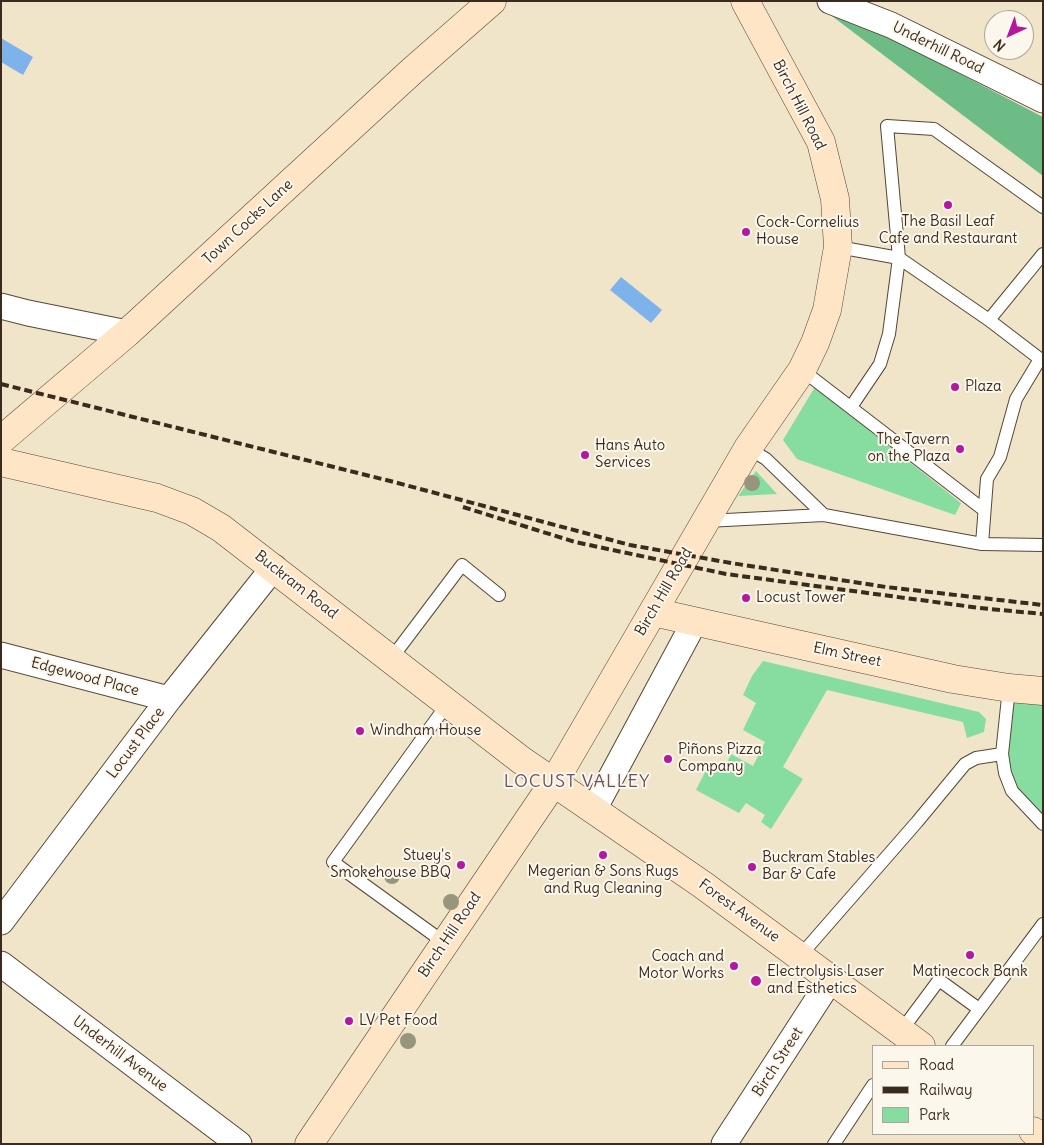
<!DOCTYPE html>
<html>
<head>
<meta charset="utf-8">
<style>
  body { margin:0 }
  #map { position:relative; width:1044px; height:1145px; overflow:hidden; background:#f0e5c9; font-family:Delius,sans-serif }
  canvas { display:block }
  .frame { position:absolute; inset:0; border:2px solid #3b2a1e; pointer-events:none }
  .legend { position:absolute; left:872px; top:1045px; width:162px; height:90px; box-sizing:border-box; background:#fbf7ec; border:1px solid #aea59a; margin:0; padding:6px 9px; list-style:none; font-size:15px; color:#3b2a1e }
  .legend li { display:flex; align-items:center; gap:10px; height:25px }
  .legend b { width:25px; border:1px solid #aea59a }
  .north { position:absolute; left:984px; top:10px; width:50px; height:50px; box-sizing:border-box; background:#fbf7ec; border:1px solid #aea59a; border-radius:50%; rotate:223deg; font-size:14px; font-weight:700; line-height:20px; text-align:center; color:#3b2a1e }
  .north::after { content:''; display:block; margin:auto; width:18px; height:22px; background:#b5179e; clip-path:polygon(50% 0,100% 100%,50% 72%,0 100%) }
</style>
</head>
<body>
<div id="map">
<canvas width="1044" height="1145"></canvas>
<div class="frame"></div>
<ul class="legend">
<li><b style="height:6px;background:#fde5c5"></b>Road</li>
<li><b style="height:6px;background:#3b2a1e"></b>Railway</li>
<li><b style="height:14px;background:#87dc9f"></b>Park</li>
</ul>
<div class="north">N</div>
</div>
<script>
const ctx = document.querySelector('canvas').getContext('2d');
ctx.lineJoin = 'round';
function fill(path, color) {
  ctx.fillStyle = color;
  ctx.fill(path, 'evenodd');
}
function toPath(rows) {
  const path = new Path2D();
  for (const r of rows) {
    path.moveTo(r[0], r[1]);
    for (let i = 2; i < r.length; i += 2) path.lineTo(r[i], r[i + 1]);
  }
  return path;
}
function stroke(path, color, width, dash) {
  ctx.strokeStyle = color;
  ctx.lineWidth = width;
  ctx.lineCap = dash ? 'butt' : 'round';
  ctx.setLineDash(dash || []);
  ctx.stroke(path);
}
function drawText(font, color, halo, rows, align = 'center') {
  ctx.font = font + ' Delius,sans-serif';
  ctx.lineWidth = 4;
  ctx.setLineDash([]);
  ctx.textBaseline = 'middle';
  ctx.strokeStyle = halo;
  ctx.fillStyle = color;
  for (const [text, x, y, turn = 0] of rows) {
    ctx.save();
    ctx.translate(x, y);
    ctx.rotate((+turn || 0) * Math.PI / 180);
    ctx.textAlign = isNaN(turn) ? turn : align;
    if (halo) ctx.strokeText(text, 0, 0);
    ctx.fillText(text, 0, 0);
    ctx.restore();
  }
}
const green = toPath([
  [815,387,961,503,955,515,797,459,783,440],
  [756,471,777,494,738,496],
  [763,661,979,712,986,719,984,732,967,738,963,722,827,690,783,767,803,779,771,829,761,822,765,815,746,803,739,813,696,790,708,766,722,773,731,754,753,766,765,742,743,730,756,703,743,695,752,676],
  [1009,688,1043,691,1043,824,1005,773]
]);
const forest = toPath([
  [824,10,887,36,1043,117,1043,176]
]);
const water = toPath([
  [1,38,33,57,23,75,1,62],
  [621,277,662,310,651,323,610,290]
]);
const lane = toPath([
  [838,247,899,258,989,320,1040,359,1016,399,1000,457,987,479,982,544],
  [989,320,1043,254],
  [802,370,984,510],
  [851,407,880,364,889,334,899,258,887,126,934,129,1043,207],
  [748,448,766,459,824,515],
  [706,521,824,515,982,544,1043,545],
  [391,659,462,565,499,595],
  [1009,688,1002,754,1005,773,1012,791,1043,824],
  [445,943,333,862,448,703],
  [800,956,917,822,965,764,976,758,1002,754],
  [901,1031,939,980,979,1009],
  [952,1046,1043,924],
  [834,1144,873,1085]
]);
const street = toPath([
  [830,1,891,25,1043,100],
  [1,306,28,313,127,333],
  [1,655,169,699],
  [594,809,695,621],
  [1,922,169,699,274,567],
  [1,964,239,1144],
  [724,1144,831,979]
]);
const secondary = toPath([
  [1,440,127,333,412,71,492,1],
  [1,462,157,498,192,511,221,528,521,760,703,885,921,1046],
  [653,612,953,679,1009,688,1043,691],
  [1033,1131,1043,1139],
  [309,1144,554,782,748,448,802,370,815,343,827,310,838,247,835,199,821,142,745,1]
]);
const rail = toPath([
  [1,384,394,482,630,545,731,563,886,587,1043,605],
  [463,507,575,542,726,574,980,608,1043,614]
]);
const trees = [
  [752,483],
  [392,876],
  [451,902],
  [408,1041]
];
const markers = [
  [948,205,5,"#b5179e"],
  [746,232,5,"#b5179e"],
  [955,387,5,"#b5179e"],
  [960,449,5,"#b5179e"],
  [585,455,5,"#b5179e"],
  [746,598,5,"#b5179e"],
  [360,731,5,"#b5179e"],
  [668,759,5,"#b5179e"],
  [603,855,5,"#b5179e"],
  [461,865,5,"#b5179e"],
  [752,867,5,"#b5179e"],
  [970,955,5,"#b5179e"],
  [734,966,5,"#b5179e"],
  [756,981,6,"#b5179e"],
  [349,1021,5,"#b5179e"]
];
const streetNames = [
  ["Underhill Road",938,48,26],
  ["Birch Hill Road",799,105,63],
  ["Town Cocks Lane",248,222,-43],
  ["Buckram Road",296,585,38],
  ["Birch Hill Road",664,592,-60],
  ["Elm Street",847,655,12],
  ["Edgewood Place",85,677,15],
  ["Locust Place",136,743,-53],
  ["Forest Avenue",739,911,36],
  ["Birch Hill Road",450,935,-56],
  ["Underhill Avenue",120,1054,37],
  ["Birch Street",778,1062,-57]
];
const poiNames = [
  ["The Basil Leaf",948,222,"center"],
  ["Cafe and Restaurant",948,239,"center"],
  ["Cock-Cornelius",756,223],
  ["House",756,240],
  ["Plaza",965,387],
  ["The Tavern",950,440,"right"],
  ["on the Plaza",950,457,"right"],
  ["Hans Auto",595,446],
  ["Services",595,463],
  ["Locust Tower",756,598],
  ["Windham House",370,731],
  ["Piñons Pizza",678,750],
  ["Company",678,767],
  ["Stuey's",451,856,"right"],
  ["Smokehouse BBQ",451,873,"right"],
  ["Buckram Stables",762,858],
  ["Bar & Cafe",762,875],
  ["Megerian & Sons Rugs",603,872,"center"],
  ["and Rug Cleaning",603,889,"center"],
  ["Coach and",724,957,"right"],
  ["Motor Works",724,974,"right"],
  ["Electrolysis Laser",767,972],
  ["and Esthetics",767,989],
  ["Matinecock Bank",970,972,"center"],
  ["LV Pet Food",359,1021]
];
const quarterNames = [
  ["LOCUST VALLEY",577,782]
];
fill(green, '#87dc9f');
fill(forest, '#6dbc86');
fill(water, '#7db2eb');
stroke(lane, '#564638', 14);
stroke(street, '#564638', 27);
stroke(secondary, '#564638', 29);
stroke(lane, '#fff', 12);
stroke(street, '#fff', 25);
stroke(secondary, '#fde5c5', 28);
stroke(rail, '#3b2a1e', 4, [8, 4]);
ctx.fillStyle = '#97967d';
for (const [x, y] of trees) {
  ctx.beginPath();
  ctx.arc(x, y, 8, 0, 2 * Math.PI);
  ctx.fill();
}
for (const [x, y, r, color] of markers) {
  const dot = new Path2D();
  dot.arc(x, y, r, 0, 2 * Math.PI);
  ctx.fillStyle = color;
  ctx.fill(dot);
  stroke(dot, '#fbf7ec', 2);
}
drawText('15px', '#3b2a1e', '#fbf7ec', streetNames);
drawText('15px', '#3b2a1e', '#fbf7ec', poiNames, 'left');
ctx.letterSpacing = '1px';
drawText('18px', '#675465', '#fbf7ec', quarterNames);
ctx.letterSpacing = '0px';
</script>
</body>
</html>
